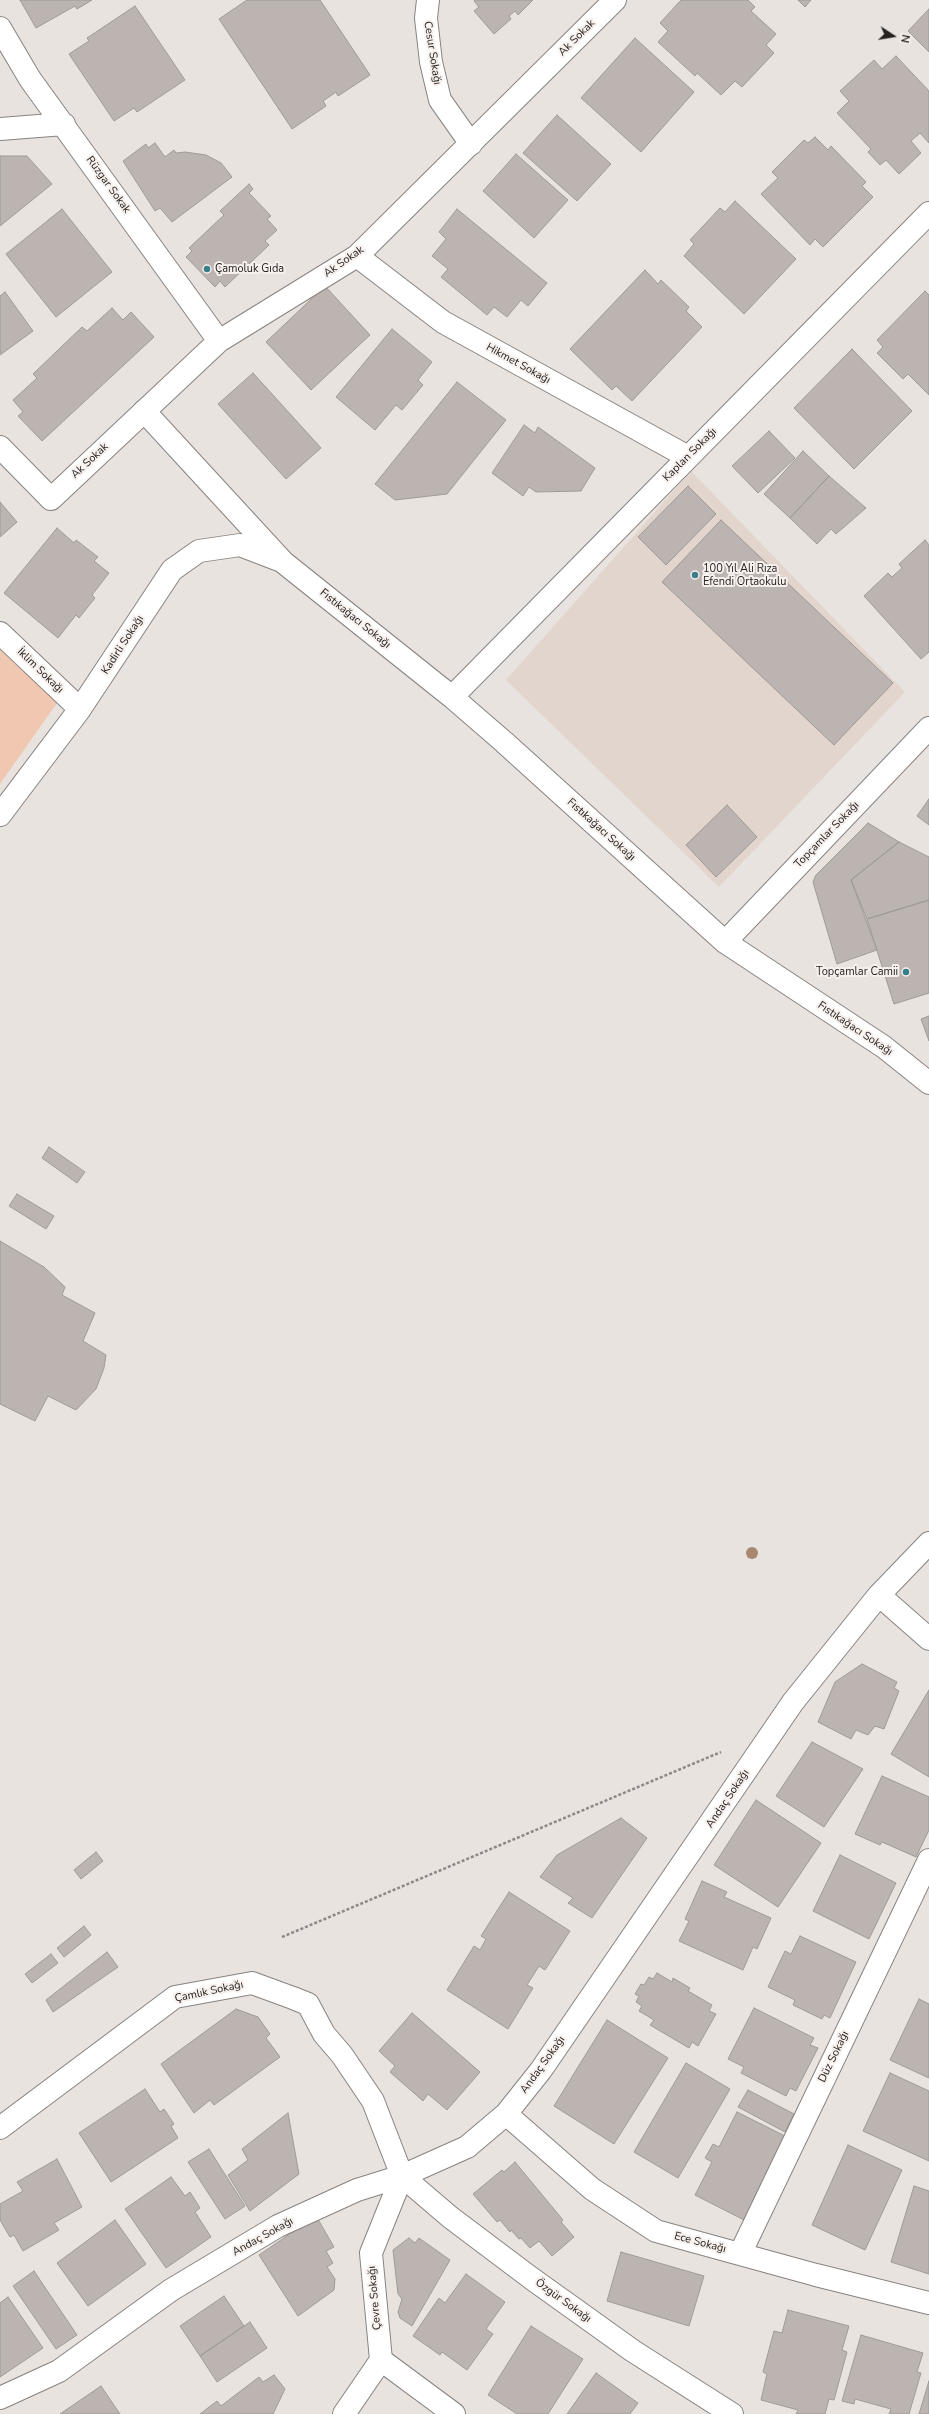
<!DOCTYPE html>
<html>
<head>
<meta charset="utf-8">
<style>
  body { margin:0 }
  #map { position:relative; width:929px; height:2414px; overflow:hidden; background:#e9e3df; font-family:"Nunito Sans",sans-serif }
  canvas { display:block }
  .north { position:absolute; left:873px; top:16px; width:40px; height:40px; -webkit-text-stroke:3px #f7f0ec; paint-order:stroke; rotate:102deg; font-size:11px; font-weight:700; line-height:16px; text-align:center; color:#242220 }
  .north::after { content:''; display:block; margin:auto; width:14px; height:18px; background:#242220; clip-path:polygon(50% 0,100% 100%,50% 72%,0 100%) }
</style>
</head>
<body>
<div id="map">
<canvas width="929" height="2414"></canvas>
<div class="north">N</div>
</div>
<script>
const ctx = document.querySelector('canvas').getContext('2d');
ctx.lineJoin = 'round';
function fill(path, color) {
  ctx.fillStyle = color;
  ctx.fill(path, 'evenodd');
}
function toPath(rows) {
  const path = new Path2D();
  for (const r of rows) {
    path.moveTo(r[0], r[1]);
    for (let i = 2; i < r.length; i += 2) path.lineTo(r[i], r[i + 1]);
  }
  return path;
}
function stroke(path, color, width, dash) {
  ctx.strokeStyle = color;
  ctx.lineWidth = width;
  ctx.lineCap = dash ? 'butt' : 'round';
  ctx.setLineDash(dash || []);
  ctx.stroke(path);
}
function drawText(font, color, halo, rows, align = 'center') {
  ctx.font = font + ' "Nunito Sans",sans-serif';
  ctx.lineWidth = 4;
  ctx.setLineDash([]);
  ctx.textBaseline = 'middle';
  ctx.strokeStyle = halo;
  ctx.fillStyle = color;
  for (const [text, x, y, turn = 0] of rows) {
    ctx.save();
    ctx.translate(x, y);
    ctx.rotate((+turn || 0) * Math.PI / 180);
    ctx.textAlign = isNaN(turn) ? turn : align;
    if (halo) ctx.strokeText(text, 0, 0);
    ctx.fillText(text, 0, 0);
    ctx.restore();
  }
}
const built = toPath([
  [691,471,905,692,719,887,506,680]
]);
const green = toPath([
  [0,643,62,696,0,784]
]);
const building = toPath([
  [20,0,92,0,77,9,75,6,36,28,20,0],
  [247,0,320,0,370,75,338,96,336,92,323,101,326,106,292,129,219,19,247,0],
  [475,0,533,0,518,15,515,11,509,16,511,19,494,34,474,11,479,7,474,1,475,0],
  [681,0,748,0,755,7,751,11,776,34,766,45,774,53,742,87,735,81,721,95,697,73,695,76,658,42,668,31,660,23,681,0],
  [798,0,811,0,805,7,798,0],
  [135,6,185,80,137,112,134,108,114,121,69,54,89,41,87,38,135,6],
  [929,9,929,52,908,31,929,9],
  [635,38,694,92,641,152,581,98,635,38],
  [896,56,929,91,929,143,920,133,911,141,921,153,899,174,886,160,880,165,868,152,871,149,837,113,849,101,840,91,874,60,882,69,896,56],
  [557,115,611,164,577,201,523,153,557,115],
  [815,137,828,150,831,146,866,182,862,186,873,197,823,247,815,239,810,245,761,194,778,178,772,172,804,140,808,143,815,137],
  [155,143,165,157,174,150,176,153,185,152,206,155,221,163,232,177,172,222,160,208,155,211,123,161,146,144,148,148,155,143],
  [516,154,568,200,534,238,483,191,516,154],
  [0,156,27,156,52,184,0,226,0,156],
  [249,184,253,189,249,193,271,216,267,219,277,230,265,241,269,245,225,287,220,281,215,287,186,257,192,251,189,248,224,215,220,211,249,184],
  [735,201,796,259,744,314,684,256,694,244,690,240,720,208,725,212,735,201],
  [62,209,112,272,56,317,6,254,62,209],
  [457,209,547,283,528,306,521,300,507,317,494,307,487,315,441,277,448,269,432,256,446,239,439,232,457,209],
  [645,270,658,284,661,280,689,307,686,311,702,327,632,401,616,386,612,390,570,349,645,270],
  [325,286,370,335,311,390,266,342,325,286],
  [925,291,929,295,929,395,908,374,903,379,877,353,883,347,877,340,925,291],
  [5,292,33,331,0,355,0,296,5,292],
  [112,308,123,320,131,312,154,337,42,441,18,416,23,412,13,400,37,378,33,374,82,327,87,331,112,308],
  [392,329,432,362,418,380,423,385,402,410,396,405,375,430,336,397,392,329],
  [852,349,912,411,854,469,794,408,852,349],
  [253,373,321,448,286,479,218,404,253,373],
  [457,382,506,420,447,494,395,500,375,484,457,382],
  [524,425,535,433,538,427,595,468,581,491,536,492,529,487,523,496,492,473,524,425],
  [769,431,795,458,758,493,732,466,769,431],
  [803,451,829,476,790,518,764,494,803,451],
  [829,476,866,508,836,534,831,529,817,544,790,518,829,476],
  [688,486,716,514,666,565,638,537,688,486],
  [0,502,17,522,0,537,0,502],
  [721,520,893,683,834,745,662,582,721,520],
  [57,528,74,543,76,540,98,557,94,561,109,573,92,595,95,598,79,618,76,615,58,638,4,593,57,528],
  [925,540,929,545,929,652,921,659,864,596,888,573,892,577,902,568,899,564,925,540],
  [929,799,929,825,917,816,929,799],
  [727,805,757,837,716,877,686,845,727,805],
  [868,823,899,842,851,880,877,950,837,964,813,882,816,875,868,823],
  [899,842,929,857,929,900,867,919,851,880,899,842],
  [929,900,929,993,894,1004,867,919,929,900],
  [929,1016,929,1041,921,1019,929,1016],
  [49,1147,85,1172,77,1183,42,1158,49,1147],
  [17,1194,54,1216,46,1229,9,1206,17,1194],
  [0,1241,44,1267,65,1287,62,1295,95,1313,83,1341,106,1355,104,1368,96,1389,76,1410,48,1396,35,1421,0,1404,0,1241],
  [862,1664,897,1682,894,1688,899,1691,884,1729,875,1726,868,1735,856,1730,851,1739,818,1722,835,1682,862,1664],
  [929,1690,929,1777,891,1754,929,1690],
  [812,1742,863,1769,824,1827,776,1796,812,1742],
  [882,1776,929,1797,929,1830,916,1857,882,1842,880,1845,855,1834,882,1776],
  [756,1800,821,1843,778,1907,714,1865,756,1800],
  [621,1818,647,1838,592,1918,568,1903,573,1898,540,1877,557,1855,621,1818],
  [96,1852,103,1861,81,1879,74,1870,96,1852],
  [840,1855,896,1883,869,1939,813,1911,840,1855],
  [702,1881,727,1892,724,1897,771,1918,757,1949,753,1947,743,1970,679,1941,689,1921,685,1919,702,1881],
  [509,1892,570,1931,545,1970,539,1966,527,1985,533,1988,508,2029,447,1990,474,1946,480,1950,486,1939,481,1936,509,1892],
  [84,1926,91,1935,64,1957,57,1948,84,1926],
  [800,1936,856,1962,830,2018,824,2015,822,2019,793,2005,795,2000,768,1987,785,1951,791,1954,800,1936],
  [107,1952,118,1967,53,2012,46,2000,107,1952],
  [51,1954,58,1963,32,1983,25,1974,51,1954],
  [657,1973,672,1982,673,1978,690,1988,688,1991,712,2005,709,2011,716,2014,698,2046,692,2042,689,2048,650,2025,654,2020,639,2011,642,2006,636,2002,639,1996,635,1994,641,1984,644,1985,649,1977,653,1979,657,1973],
  [919,1999,929,2004,929,2078,890,2060,919,1999],
  [754,2008,814,2038,810,2045,818,2048,796,2091,790,2088,786,2096,741,2073,744,2067,728,2059,754,2008],
  [236,2009,258,2017,270,2034,266,2038,280,2057,214,2105,210,2100,194,2113,161,2064,236,2009],
  [412,2013,480,2072,447,2110,428,2094,423,2101,390,2072,395,2066,379,2051,412,2013],
  [607,2020,668,2058,614,2144,554,2106,607,2020],
  [686,2063,730,2089,678,2178,634,2152,686,2063],
  [890,2073,929,2091,929,2161,863,2131,890,2073],
  [145,2089,160,2112,164,2109,174,2124,171,2126,178,2138,111,2182,79,2133,145,2089],
  [748,2090,794,2114,785,2132,738,2107,748,2090],
  [737,2112,789,2138,746,2221,695,2195,712,2162,705,2158,713,2144,719,2147,737,2112],
  [288,2113,299,2174,250,2211,228,2175,248,2160,242,2149,288,2113],
  [848,2145,902,2170,865,2250,812,2225,848,2145],
  [209,2149,245,2206,225,2219,188,2162,209,2149],
  [57,2159,82,2207,54,2223,59,2230,23,2251,14,2235,10,2237,0,2220,0,2204,23,2191,17,2182,57,2159],
  [515,2162,563,2220,561,2222,574,2237,552,2256,539,2241,530,2248,521,2238,519,2239,511,2230,510,2232,500,2220,497,2222,473,2194,502,2170,504,2172,515,2162],
  [171,2177,185,2196,190,2192,200,2208,195,2212,211,2237,166,2268,125,2209,171,2177],
  [914,2186,929,2191,929,2274,891,2262,914,2186],
  [316,2216,334,2247,326,2251,333,2263,327,2267,335,2279,334,2290,298,2316,259,2255,316,2216],
  [115,2220,146,2264,88,2306,57,2263,115,2220],
  [409,2238,415,2243,419,2238,450,2260,412,2326,400,2318,398,2312,402,2299,398,2294,393,2250,409,2238],
  [621,2252,704,2276,689,2326,607,2301,621,2252],
  [34,2271,77,2335,56,2349,13,2286,34,2271],
  [466,2274,505,2302,486,2329,493,2334,467,2370,442,2352,440,2355,413,2336,439,2298,445,2303,466,2274],
  [224,2296,244,2326,200,2356,180,2326,224,2296],
  [8,2297,43,2348,0,2377,0,2303,8,2297],
  [788,2310,849,2326,842,2350,847,2352,834,2400,829,2399,825,2414,796,2414,798,2410,761,2400,767,2374,763,2372,774,2331,782,2333,788,2310],
  [250,2322,267,2348,217,2382,200,2356,250,2322],
  [531,2326,583,2359,548,2414,517,2414,488,2395,531,2326],
  [861,2335,923,2353,917,2372,921,2373,909,2414,889,2414,891,2409,855,2399,854,2404,842,2401,861,2335],
  [596,2373,638,2403,630,2414,567,2414,596,2373],
  [274,2375,285,2389,273,2414,200,2414,217,2401,221,2406,259,2377,263,2382,274,2375],
  [929,2381,929,2414,919,2414,929,2381],
  [101,2386,120,2414,60,2414,101,2386]
]);
const path = toPath([
  [282,1937,721,1752]
]);
const street = toPath([
  [428,0,426,18,431,62,440,100,471,144],
  [0,28,30,79,219,341],
  [0,129,64,124],
  [357,256,443,322,688,457],
  [144,411,283,562,452,697,504,742,725,942,884,1047,929,1083],
  [0,447,51,499,219,341,357,256,615,0],
  [0,633,80,709],
  [452,697,929,213],
  [0,815,80,709,172,570,199,551,240,545,279,560],
  [725,942,929,728],
  [879,1595,929,1639],
  [506,2114,592,2189,656,2231,816,2275,929,2303],
  [0,2128,175,1997,252,1983,293,1998,308,2004,324,2034,342,2055,373,2101,402,2176,450,2217,531,2278,633,2351,732,2414],
  [740,2254,929,1860],
  [381,2360,454,2414],
  [0,2398,59,2371,171,2290,278,2226,357,2190,402,2176,467,2147,506,2114,541,2070,793,1702,879,1595,929,1543],
  [344,2414,381,2360,371,2253,402,2176]
]);
const trees = [
  [752,1553]
];
const markers = [
  [207,269,4,"#387d8a"],
  [695,575,4,"#387d8a"],
  [906,972,4,"#387d8a"]
];
const streetNames = [
  ["Ak Sokak",577,38,-45],
  ["Cesur Sokağı",432,53,81],
  ["Rüzgar Sokak",108,185,54],
  ["Ak Sokak",344,262,-35],
  ["Hikmet Sokağı",518,364,29],
  ["Kaplan Sokağı",690,455,-45],
  ["Ak Sokak",90,461,-43],
  ["Fıstıkağacı Sokağı",355,619,39],
  ["Kadirli Sokağı",123,645,-57],
  ["İklim Sokağı",40,671,44],
  ["Fıstıkağacı Sokağı",601,830,42],
  ["Topçamlar Sokağı",827,835,-46],
  ["Fıstıkağacı Sokağı",855,1029,34],
  ["Andaç Sokağı",728,1799,-56],
  ["Çamlık Sokağı",209,1992,-12],
  ["Düz Sokağı",834,2057,-64],
  ["Andaç Sokağı",543,2065,-54],
  ["Andaç Sokağı",263,2237,-29],
  ["Ece Sokağı",700,2243,15],
  ["Çevre Sokağı",375,2298,-95],
  ["Özgür Sokağı",563,2301,36]
];
const poiNames = [
  ["Çamoluk Gıda",215,269],
  ["100 Yıl Ali Rıza",703,569],
  ["Efendi Ortaokulu",703,582],
  ["Topçamlar Camii",898,972,"right"]
];
fill(built, '#e2d5cd');
fill(green, '#f0c8b1');
fill(building, '#bbb4b1');
stroke(building, '#a09a97', 1);
stroke(street, '#898380', 24);
stroke(path, '#8c8885', 2.5, [3, 2]);
stroke(street, '#fff', 22);
ctx.fillStyle = '#aa8870';
for (const [x, y] of trees) {
  ctx.beginPath();
  ctx.arc(x, y, 6, 0, 2 * Math.PI);
  ctx.fill();
}
for (const [x, y, r, color] of markers) {
  const dot = new Path2D();
  dot.arc(x, y, r, 0, 2 * Math.PI);
  ctx.fillStyle = color;
  ctx.fill(dot);
  stroke(dot, '#f7f0ec', 1.5);
}
drawText('11px', '#242220', '#f7f0ec', streetNames);
drawText('11px', '#242220', '#f7f0ec', poiNames, 'left');
</script>
</body>
</html>
